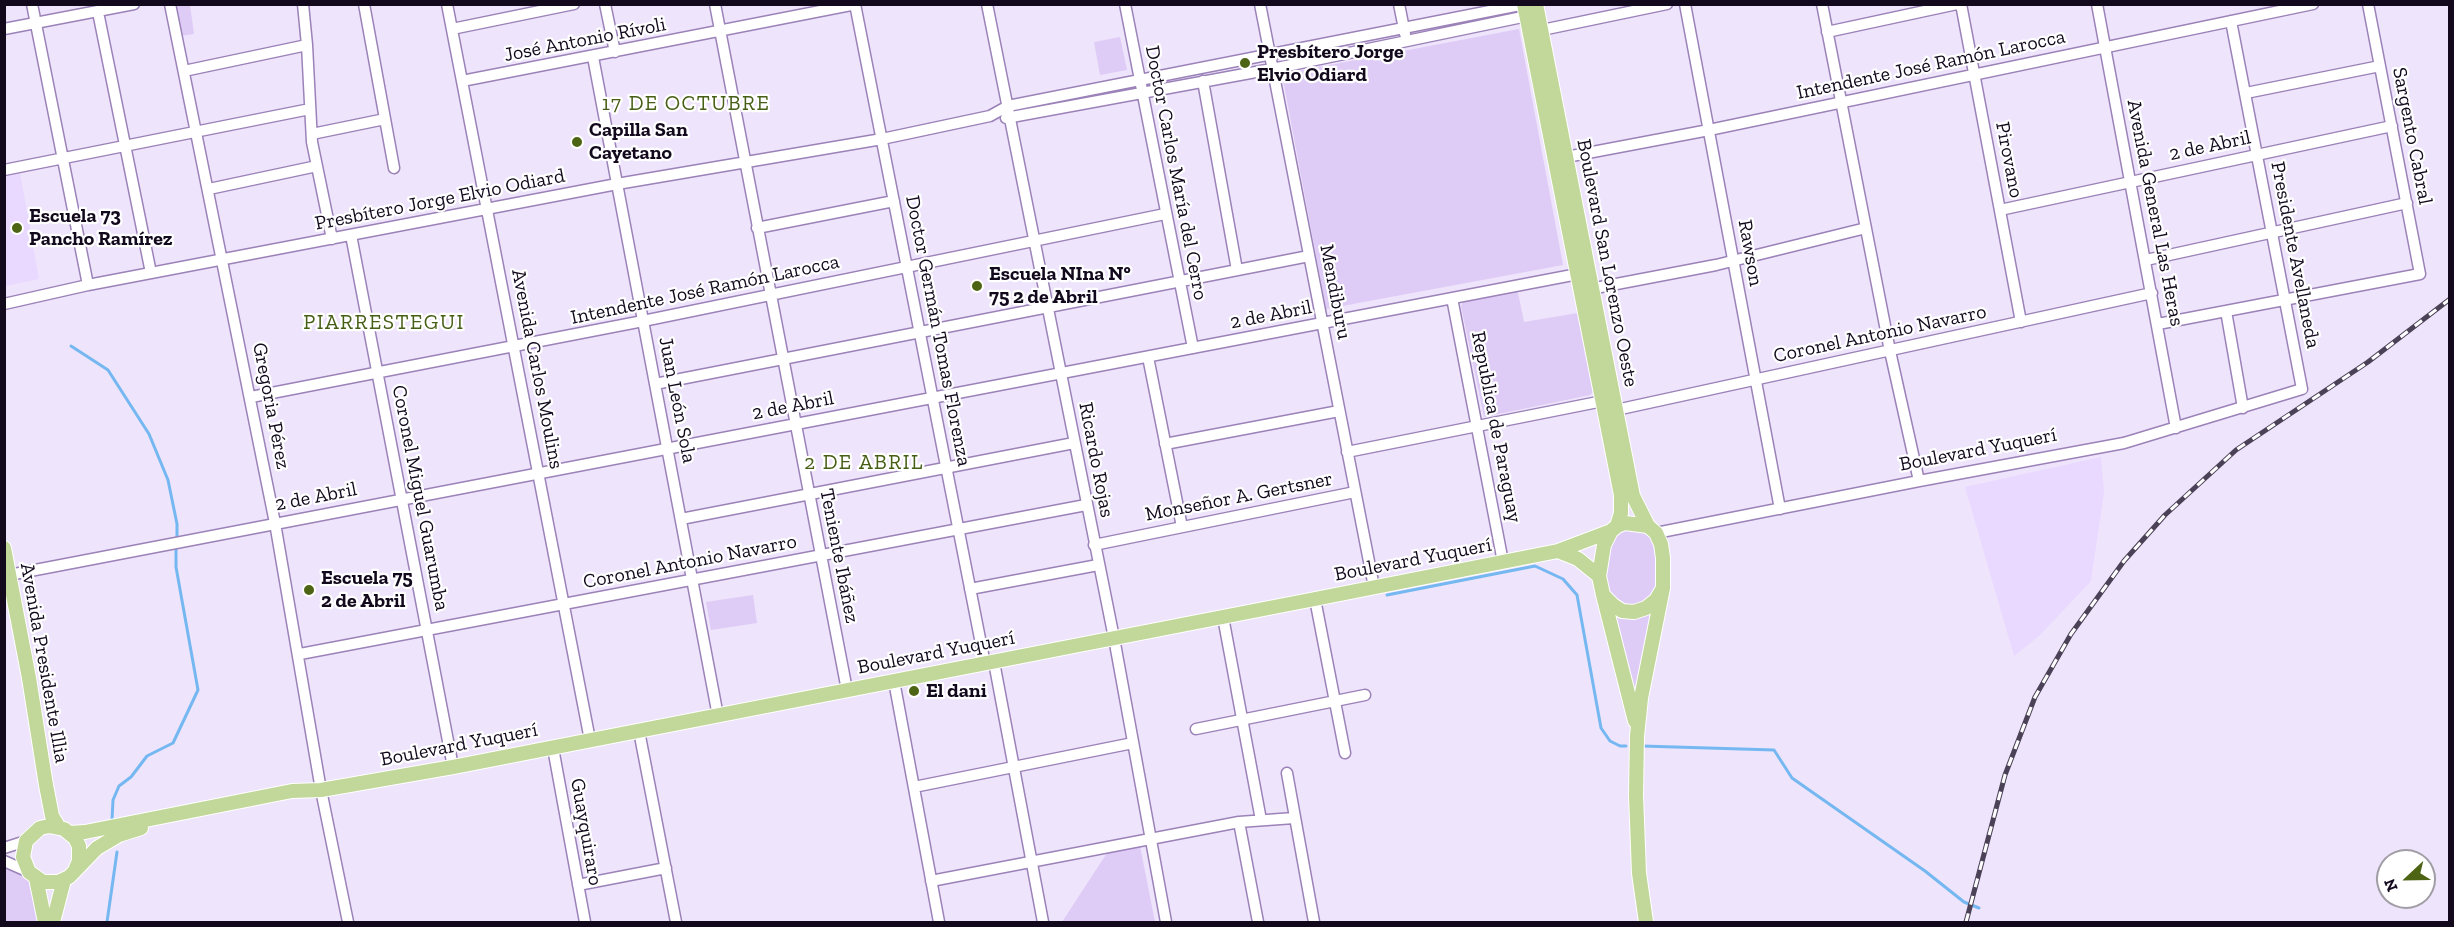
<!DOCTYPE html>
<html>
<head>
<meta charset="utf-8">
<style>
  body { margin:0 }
  #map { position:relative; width:2454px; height:927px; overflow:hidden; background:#eee4fb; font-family:"Zilla Slab",serif }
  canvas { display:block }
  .frame { position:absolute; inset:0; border:6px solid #13091d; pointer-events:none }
  .north { position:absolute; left:2376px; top:849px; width:60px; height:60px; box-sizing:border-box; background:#fff; border:2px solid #a19da5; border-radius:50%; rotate:248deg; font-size:16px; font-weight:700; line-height:24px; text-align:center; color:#13091d }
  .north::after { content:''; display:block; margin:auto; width:21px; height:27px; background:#4c6414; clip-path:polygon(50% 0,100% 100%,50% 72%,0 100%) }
</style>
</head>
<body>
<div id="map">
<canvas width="2454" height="927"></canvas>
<div class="frame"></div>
<div class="north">N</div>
</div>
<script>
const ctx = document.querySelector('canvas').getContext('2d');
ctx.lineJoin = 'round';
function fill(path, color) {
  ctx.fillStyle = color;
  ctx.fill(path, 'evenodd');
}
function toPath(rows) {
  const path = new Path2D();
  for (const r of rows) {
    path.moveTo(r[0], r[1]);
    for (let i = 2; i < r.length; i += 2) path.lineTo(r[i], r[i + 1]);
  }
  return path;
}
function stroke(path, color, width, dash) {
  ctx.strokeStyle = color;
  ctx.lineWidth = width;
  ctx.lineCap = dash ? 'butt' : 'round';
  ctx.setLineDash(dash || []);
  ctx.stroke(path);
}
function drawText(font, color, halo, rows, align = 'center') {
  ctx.font = font + ' "Zilla Slab",serif';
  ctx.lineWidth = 4.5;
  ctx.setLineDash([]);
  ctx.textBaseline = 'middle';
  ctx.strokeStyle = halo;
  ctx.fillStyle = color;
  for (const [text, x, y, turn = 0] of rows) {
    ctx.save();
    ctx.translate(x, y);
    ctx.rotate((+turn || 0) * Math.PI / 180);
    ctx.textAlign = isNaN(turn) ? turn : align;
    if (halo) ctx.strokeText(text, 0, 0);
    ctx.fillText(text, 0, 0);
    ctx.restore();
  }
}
const built = toPath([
  [20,173,39,279,5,286,5,176],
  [2101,457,2104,492,2091,581,2039,636,2014,656,1965,487]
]);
const green = toPath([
  [176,5,190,5,194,34,180,36],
  [1519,29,1563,265,1326,309,1282,74],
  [1120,37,1127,70,1100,75,1094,42],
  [1517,288,1524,322,1578,313,1593,392,1590,395,1484,417,1461,306,1465,298],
  [1640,529,1656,539,1658,584,1653,596,1639,605,1621,606,1607,593,1605,583,1606,560,1612,539,1625,530],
  [753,595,757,623,711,630,706,602],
  [1652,610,1638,691,1631,690,1614,611],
  [1140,846,1155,922,1062,922,1107,853],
  [5,863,33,881,37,922,5,922]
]);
const stream = toPath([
  [71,346,108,370,149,434,168,480,177,524,177,537],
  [1387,595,1535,566,1563,579,1577,595,1601,728,1610,741,1620,746,1626,746],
  [1642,746,1774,750,1792,778,1925,871,1964,902,1979,908],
  [112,820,113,800,119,786,131,777,147,756,173,743,198,690,176,567,176,547],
  [107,922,117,852]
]);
const minor = toPath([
  [32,4,88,285],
  [170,4,275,523,321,790,348,922],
  [303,4,307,45,312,142,332,239],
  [364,4,394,168],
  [447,4,590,740],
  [605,4,615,52],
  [715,4,847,690],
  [855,4,985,664],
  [987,4,1114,638,1166,922],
  [1125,4,1193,348],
  [1260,4,1374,587],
  [1399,4,1405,34],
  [1685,4,1780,509],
  [1822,4,1890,351,1919,481],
  [1961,4,2021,322],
  [2097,4,2176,428],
  [98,12,151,273],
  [4,29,134,4],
  [452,29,574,4],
  [1542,30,1667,4],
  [1827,32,1957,4],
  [593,57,718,716],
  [184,71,307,45],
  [462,81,856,4],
  [1203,81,1237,270],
  [2246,93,2380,66],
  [1006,118,1272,69,1532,15],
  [312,134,385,119],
  [1561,158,1709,130,2313,4],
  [4,170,310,109],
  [209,189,317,166],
  [2000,210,2392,126],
  [757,228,894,201],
  [351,235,453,767],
  [2146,260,2407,203],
  [1585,290,1716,265,1866,228],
  [1452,298,1503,562],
  [4,304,88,285,617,184,882,139,990,116,1008,106,1525,4],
  [2226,311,2243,408],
  [2158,324,2420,274,2368,4],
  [1148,357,1182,527],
  [655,384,1309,256],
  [251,397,643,321,1165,214],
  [1616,410,2152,293],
  [1165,444,1339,411],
  [1347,452,1603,401],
  [681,519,1074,443],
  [1656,533,1919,481,2124,443,2302,389,2231,21],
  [1094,545,1355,492],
  [4,576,1583,273],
  [970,589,1098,565],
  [1315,599,1345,753],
  [1223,617,1261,820],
  [300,654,1086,505],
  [994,662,1043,922],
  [894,681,939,922],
  [1196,729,1365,695],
  [639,731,676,922],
  [553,748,585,922],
  [1287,773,1314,922],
  [914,787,1133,743],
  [1239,822,1258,922],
  [4,848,26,841],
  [4,861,29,872],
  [931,881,1239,822,1294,818],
  [578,885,666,868]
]);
const major = toPath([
  [1524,4,1621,495,1621,513,1617,526],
  [1536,4,1633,496,1648,526],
  [1625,523,1648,526,1656,533,1661,544,1663,558,1663,588,1656,600,1646,608,1634,612,1622,611,1613,605,1603,595,1599,576,1604,545,1611,531,1617,526,1625,523],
  [4,548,29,678,46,785,52,816,58,826],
  [1558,551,1578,559,1599,576],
  [1603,595,1635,721],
  [70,833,85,832,292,791,321,790,453,767,1315,599,1558,551,1611,531],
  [76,868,79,861,79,846,75,838,64,829,49,826,40,828,26,841,23,857,29,872,43,882,58,882,69,877,97,848,119,835,141,828],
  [36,878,45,922],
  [53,922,64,880],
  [1646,922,1639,873,1636,795,1637,736,1641,698,1663,588]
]);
const rail = toPath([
  [1966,922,2005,775,2035,697,2071,634,2124,561,2165,515,2236,450,2368,362,2450,299]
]);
const markers = [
  [1245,63,6,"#4c6414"],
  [577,142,6,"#4c6414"],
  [17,228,6,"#4c6414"],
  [977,286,6,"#4c6414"],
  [309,590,6,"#4c6414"],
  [914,691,6,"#4c6414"]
];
const streetNames = [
  ["José Antonio Rívoli",585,40,-11],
  ["Intendente José Ramón Larocca",1931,65,-12],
  ["Sargento Cabral",2412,136,79],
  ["2 de Abril",2210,146,-12],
  ["Pirovano",2009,160,79],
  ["Doctor Carlos María del Cerro",1176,173,79],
  ["Presbítero Jorge Elvio Odiard",440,200,-11],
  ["Avenida General Las Heras",2155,213,79],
  ["Rawson",1750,253,80],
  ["Presidente Avellaneda",2295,255,79],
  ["Boulevard San Lorenzo Oeste",1607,263,79],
  ["Intendente José Ramón Larocca",705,290,-12],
  ["Mendiburu",1335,292,79],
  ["2 de Abril",1271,315,-11],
  ["Doctor Germán Tomas Florenza",938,331,79],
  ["Coronel Antonio Navarro",1880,334,-12],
  ["Avenida Carlos Moulins",537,369,79],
  ["Juan León Sola",677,400,79],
  ["Gregoria Pérez",271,406,79],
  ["2 de Abril",793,406,-11],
  ["Republica de Paraguay",1496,427,79],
  ["Boulevard Yuquerí",1978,450,-11],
  ["Ricardo Rojas",1096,460,79],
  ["2 de Abril",316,497,-11],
  ["Monseñor A. Gertsner",1239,497,-11],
  ["Coronel Miguel Guarumba",420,498,79],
  ["Teniente Ibáñez",839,556,79],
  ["Boulevard Yuquerí",1413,560,-11],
  ["Coronel Antonio Navarro",690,562,-11],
  ["Boulevard Yuquerí",936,653,-11],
  ["Avenida Presidente Illia",44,663,80],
  ["Boulevard Yuquerí",459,745,-11],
  ["Guayquiraro",586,832,80]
];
const poiNames = [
  ["Presbítero Jorge",1257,52],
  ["Elvio Odiard",1257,75],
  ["Capilla San",589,130],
  ["Cayetano",589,153],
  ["Escuela 73",29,216],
  ["Pancho Ramírez",29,239],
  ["Escuela NIna N°",989,274],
  ["75 2 de Abril",989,297],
  ["Escuela 75",321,578],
  ["2 de Abril",321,601],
  ["El dani",926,691]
];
const neighbourhoodNames = [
  ["17 DE OCTUBRE",686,104],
  ["PIARRESTEGUI",384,323],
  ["2 DE ABRIL",864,463]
];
fill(built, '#e9d8ff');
fill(green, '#decbf6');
stroke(stream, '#75b8f1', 3);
stroke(minor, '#9b82b8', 13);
stroke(major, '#fff', 16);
stroke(minor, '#fff', 10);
stroke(major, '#c2d79a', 14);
stroke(rail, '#4c4257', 5);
stroke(rail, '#fff', 3, [9]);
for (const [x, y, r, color] of markers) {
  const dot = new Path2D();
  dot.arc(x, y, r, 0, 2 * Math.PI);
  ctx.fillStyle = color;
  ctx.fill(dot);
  stroke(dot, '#fff', 2);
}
drawText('20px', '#13091d', '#fff', streetNames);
drawText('bold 20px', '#13091d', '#fff', poiNames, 'left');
ctx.letterSpacing = '1.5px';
drawText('21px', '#475e16', '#fff', neighbourhoodNames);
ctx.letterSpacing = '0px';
</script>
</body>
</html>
